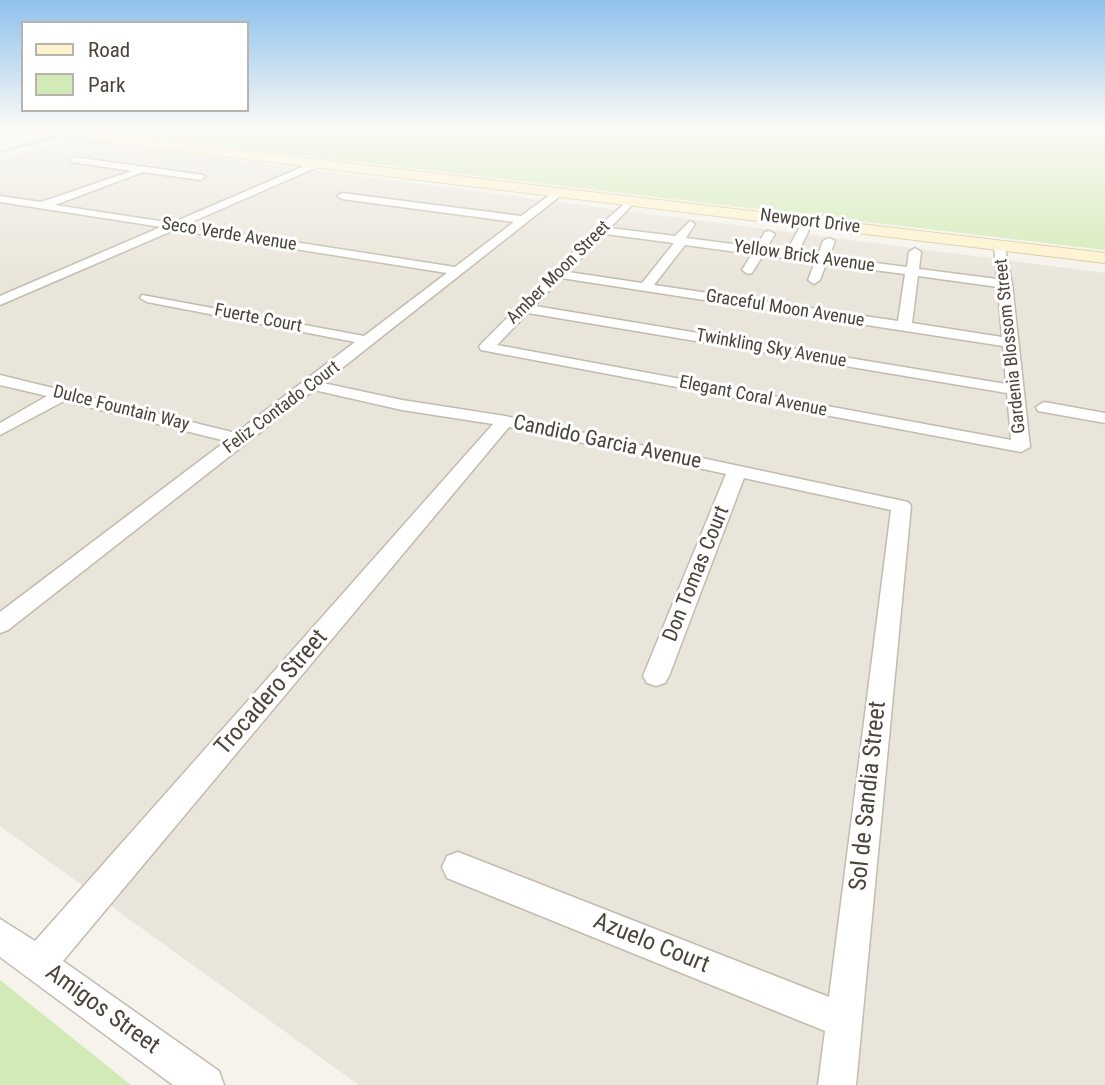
<!DOCTYPE html>
<html>
<head>
<meta charset="utf-8">
<style>
  body { margin:0 }
  #map { position:relative; width:1105px; height:1085px; overflow:hidden; background:#f6f3ec; font-family:"Roboto Condensed",sans-serif }
  canvas { display:block }
  .legend { position:absolute; left:21px; top:21px; width:228px; height:91px; box-sizing:border-box; background:#fff; border:2px solid #b7b4b0; margin:0; padding:9px 12px; list-style:none; font-size:21px; color:#4b4439 }
  .legend li { display:flex; align-items:center; gap:14px; height:35px }
  .legend b { width:35px; border:2px solid #b7b4b0 }
</style>
</head>
<body>
<div id="map">
<canvas width="1105" height="1085"></canvas>
<ul class="legend">
<li><b style="height:9px;background:#fff3cd"></b>Road</li>
<li><b style="height:19px;background:#d2eab5"></b>Park</li>
</ul>
</div>
<script>
const ctx = document.querySelector('canvas').getContext('2d');
ctx.lineJoin = 'round';
function fill(path, color) {
  ctx.fillStyle = color;
  ctx.fill(path, 'evenodd');
}
function toPath(rows) {
  const path = new Path2D();
  for (const r of rows) {
    path.moveTo(r[0], r[1]);
    for (let i = 2; i < r.length; i += 2) path.lineTo(r[i], r[i + 1]);
  }
  return path;
}
function stroke(path, color, width, dash) {
  ctx.strokeStyle = color;
  ctx.lineWidth = width;
  ctx.lineCap = dash ? 'butt' : 'round';
  ctx.setLineDash(dash || []);
  ctx.stroke(path);
}
function drawText(font, color, halo, rows, align = 'center') {
  ctx.font = font + ' "Roboto Condensed",sans-serif';
  ctx.lineWidth = 6;
  ctx.setLineDash([]);
  ctx.textBaseline = 'middle';
  ctx.strokeStyle = halo;
  ctx.fillStyle = color;
  for (const [text, x, y, turn = 0] of rows) {
    ctx.save();
    ctx.translate(x, y);
    ctx.rotate((+turn || 0) * Math.PI / 180);
    ctx.textAlign = isNaN(turn) ? turn : align;
    if (halo) ctx.strokeText(text, 0, 0);
    ctx.fillText(text, 0, 0);
    ctx.restore();
  }
}
const residential = toPath([
  [73,139,1105,273,1105,1085,359,1085,0,826,0,161]
]);
const green = toPath([
  [111,127,1105,127,1105,250,98,131],
  [0,980,131,1085,0,1085]
]);
const stream = toPath([
  [0,152,90,127]
]);
const street = toPath([
  [74,157,203,175,205,177,200,180,143,172,55,205,172,223,316,161,322,161,322,165,185,225,455,267,514,222,342,199,337,196,342,193,521,216,558,189,564,189,564,193,323,383,402,400,505,416,908,502,911,506,856,1085,818,1085,825,1031,447,878,442,867,447,856,458,852,829,997,891,510,744,478,669,676,665,683,656,686,647,683,643,676,726,474,509,427,63,961,219,1071,224,1085,173,1085,0,957,0,919,35,941,493,424,402,410,314,390,8,630,0,633,0,612,226,441,64,401,0,435,0,423,47,396,0,385,0,375,236,433,355,342,147,302,140,298,142,295,364,336,447,273,174,230,0,305,0,296,161,227,0,202,0,196,41,202,132,171,71,162,71,158,74,157],
  [632,197,637,200,610,228,675,236,690,221,695,224,686,238,756,247,765,232,769,231,775,234,766,249,787,251,803,221,808,218,813,221,798,253,818,255,823,241,829,238,835,241,829,257,907,267,909,252,915,248,921,252,919,269,997,279,994,245,1004,243,1012,284,1030,447,1021,452,481,350,479,347,481,344,597,228,632,197],
  [605,234,674,243,642,283,568,272,605,234],
  [685,245,752,254,742,270,748,274,752,273,763,255,815,262,808,280,814,284,820,280,826,264,905,274,898,321,654,285,685,245],
  [918,276,998,287,1002,337,912,323,918,276],
  [561,278,1003,346,1006,384,535,306,561,278],
  [528,313,1007,393,1011,440,497,345,528,313],
  [1044,402,1105,413,1105,423,1038,411,1036,407,1044,402]
]);
const secondary = toPath([
  [9,127,44,127,1105,253,1105,263,15,131,9,127]
]);
const farStreetnames = [
  ["Newport Drive",810,222,7],
  ["Seco Verde Avenue",229,235,9],
  ["Yellow Brick Avenue",804,257,8],
  ["Amber Moon Street",559,273,-45],
  ["Graceful Moon Avenue",785,309,9],
  ["Fuerte Court",258,319,11],
  ["Gardenia Blossom Street",1011,346,-96],
  ["Twinkling Sky Avenue",771,349,10],
  ["Elegant Coral Avenue",753,397,11],
  ["Feliz Contado Court",282,408,-37],
  ["Dulce Fountain Way",121,409,14]
];
const streetNames = [
  ["Candido Garcia Avenue",607,443,12],
  ["Don Tomas Court",697,574,-68]
];
const nearStreetnames = [
  ["Trocadero Street",272,693,-49],
  ["Sol de Sandia Street",869,796,-84],
  ["Azuelo Court",651,944,22],
  ["Amigos Street",102,1010,36]
];
fill(residential, '#eae5da');
fill(green, '#d2eab5');
stroke(stream, '#a9d4f2', 2.5);
stroke(street, '#c2bbae', 3);
stroke(secondary, '#d6c79b', 2);
fill(street, '#fff');
fill(secondary, '#fff3cd');
const sky = ctx.createLinearGradient(0, 0, 0, 279);
sky.addColorStop(0, '#8fc1ec');
sky.addColorStop(0.46, '#fbfaf6');
sky.addColorStop(1, '#fbfaf600');
ctx.fillStyle = sky;
ctx.fillRect(0, 0, 1105, 279);
drawText('18px', '#4b4439', '#fff', farStreetnames);
drawText('21px', '#4b4439', '#fff', streetNames);
drawText('24px', '#4b4439', '#fff', nearStreetnames);
</script>
</body>
</html>
